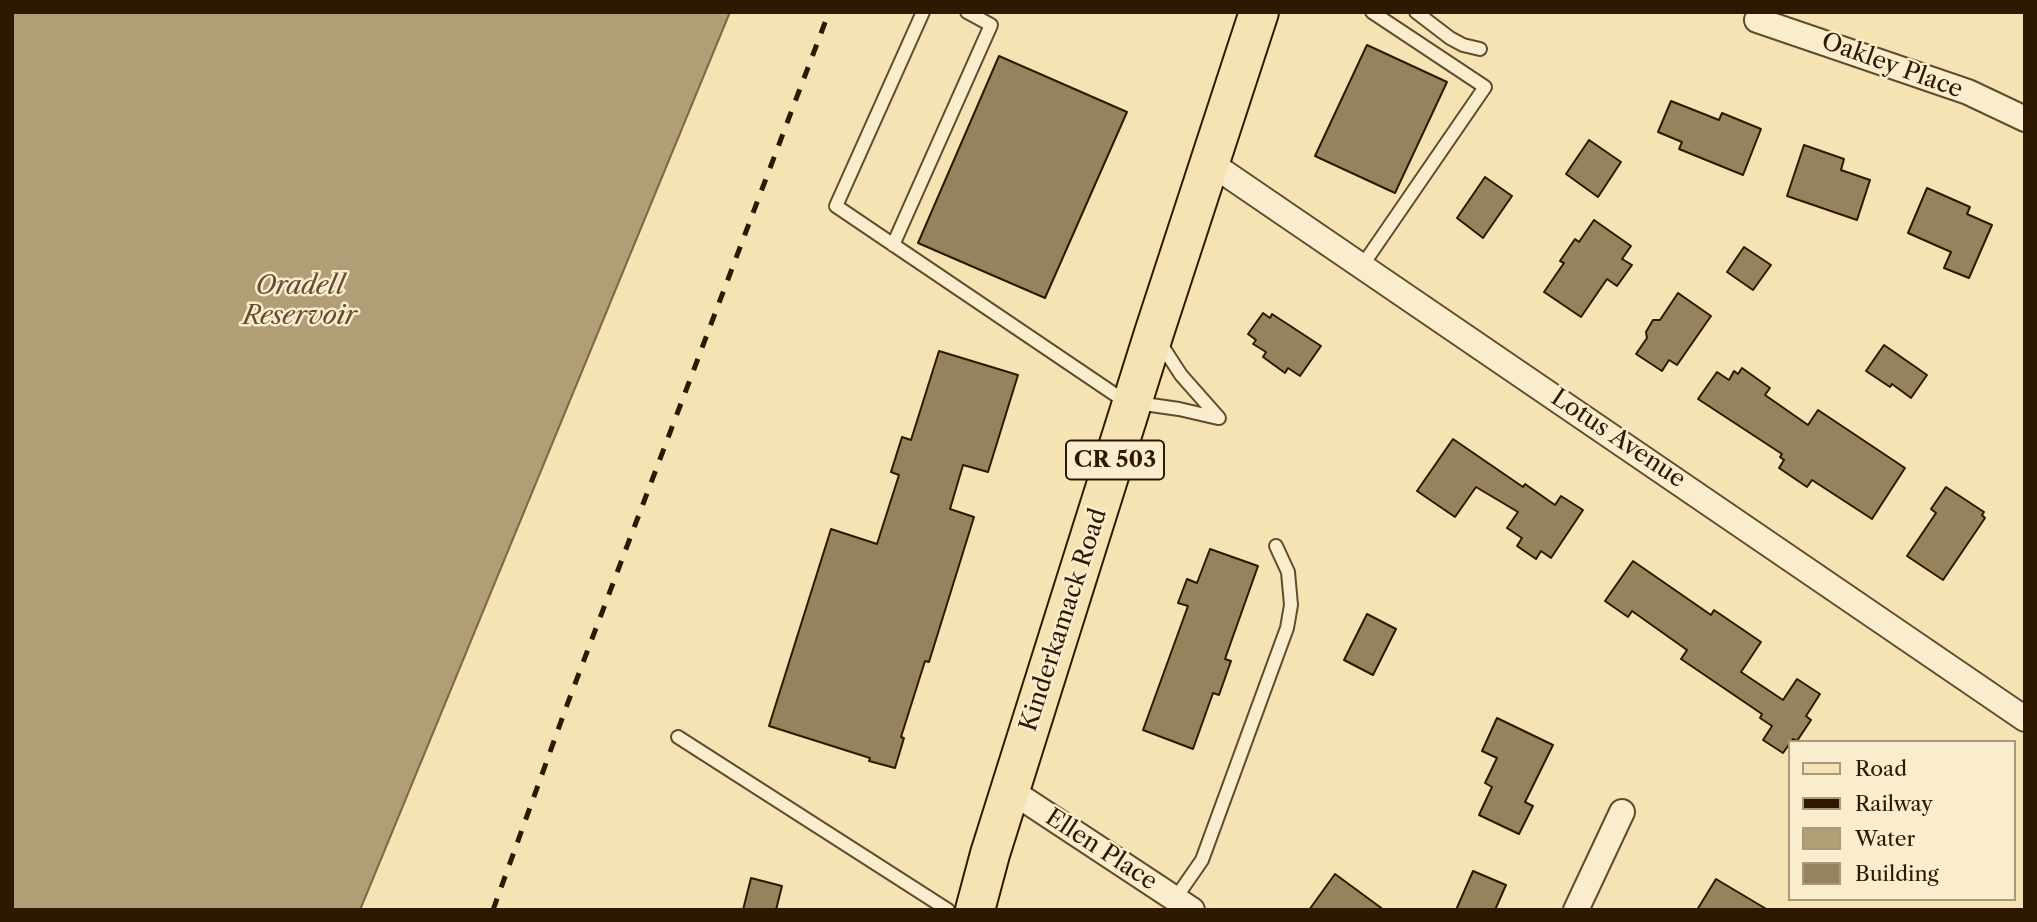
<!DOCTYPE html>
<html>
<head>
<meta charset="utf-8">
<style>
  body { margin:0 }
  #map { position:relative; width:2037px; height:922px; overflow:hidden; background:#f6e3b3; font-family:"Libre Caslon Text",serif }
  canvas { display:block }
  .frame { position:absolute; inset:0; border:14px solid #2e1800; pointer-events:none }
  .legend { position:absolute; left:1788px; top:740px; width:228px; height:161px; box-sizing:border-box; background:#f9edce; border:2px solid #a8987c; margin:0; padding:9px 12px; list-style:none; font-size:21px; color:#2e1800 }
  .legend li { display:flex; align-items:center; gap:14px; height:35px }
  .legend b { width:35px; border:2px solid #a8987c }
</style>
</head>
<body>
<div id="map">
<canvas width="2037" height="922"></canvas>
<div class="frame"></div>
<ul class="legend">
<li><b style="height:9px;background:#f6e3b3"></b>Road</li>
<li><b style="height:9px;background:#2e1800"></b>Railway</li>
<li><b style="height:19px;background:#b29e76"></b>Water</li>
<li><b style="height:19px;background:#96825d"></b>Building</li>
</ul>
</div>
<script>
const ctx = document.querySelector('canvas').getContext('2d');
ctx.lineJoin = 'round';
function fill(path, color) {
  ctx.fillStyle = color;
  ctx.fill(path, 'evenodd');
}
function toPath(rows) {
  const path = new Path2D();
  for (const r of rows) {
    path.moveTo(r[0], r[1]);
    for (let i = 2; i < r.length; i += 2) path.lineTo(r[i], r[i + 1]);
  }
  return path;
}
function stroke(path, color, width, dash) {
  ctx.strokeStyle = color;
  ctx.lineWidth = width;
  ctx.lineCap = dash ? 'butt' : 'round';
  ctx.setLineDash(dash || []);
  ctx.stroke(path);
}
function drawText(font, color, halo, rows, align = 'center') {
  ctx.font = font + ' "Libre Caslon Text",serif';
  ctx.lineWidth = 5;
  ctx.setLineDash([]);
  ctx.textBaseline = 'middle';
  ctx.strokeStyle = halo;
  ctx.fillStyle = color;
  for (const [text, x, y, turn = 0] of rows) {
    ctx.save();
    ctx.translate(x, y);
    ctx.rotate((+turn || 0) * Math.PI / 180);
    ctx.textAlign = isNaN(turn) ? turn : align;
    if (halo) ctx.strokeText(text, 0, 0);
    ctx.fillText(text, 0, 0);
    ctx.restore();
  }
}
const water = toPath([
  [12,12,730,12,360,910,12,910,12,12]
]);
const building = toPath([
  [1367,45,1447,82,1395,193,1315,156,1367,45],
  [999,56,1127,112,1045,298,918,243,999,56],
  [1671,101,1719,120,1722,113,1761,129,1743,175,1679,149,1682,142,1658,132,1671,101],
  [1589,140,1621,162,1598,197,1566,174,1589,140],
  [1804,145,1844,159,1841,170,1870,180,1857,220,1787,196,1804,145],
  [1485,177,1512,196,1483,238,1457,218,1485,177],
  [1927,188,1970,207,1967,214,1992,225,1969,278,1944,268,1951,252,1908,233,1927,188],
  [1594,220,1631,246,1622,259,1632,265,1617,286,1607,279,1581,317,1544,292,1564,263,1560,261,1575,239,1579,242,1594,220],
  [1744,247,1771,265,1753,290,1727,272,1744,247],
  [1678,293,1711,316,1677,365,1669,360,1662,371,1636,354,1647,338,1646,332,1653,320,1660,320,1678,293],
  [1263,313,1270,318,1272,314,1321,346,1300,376,1288,368,1285,373,1263,357,1266,352,1253,344,1256,340,1248,334,1263,313],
  [1884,345,1927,375,1911,398,1892,384,1890,387,1866,371,1884,345],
  [939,351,1018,375,988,472,963,465,950,509,974,517,929,662,925,661,901,737,904,738,895,768,869,761,870,758,769,726,831,529,877,544,899,475,891,472,902,437,911,440,939,351],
  [1742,368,1770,388,1765,395,1808,425,1818,410,1905,468,1872,519,1812,480,1807,487,1779,468,1784,460,1780,457,1782,454,1698,399,1717,372,1729,380,1734,371,1738,374,1742,368],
  [1453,439,1523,487,1525,484,1555,505,1561,496,1583,510,1551,558,1541,551,1536,559,1517,546,1522,538,1507,528,1518,512,1476,487,1455,517,1417,491,1453,439],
  [1946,487,1984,512,1982,515,1985,518,1943,580,1907,556,1936,513,1931,509,1946,487],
  [1210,549,1258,566,1225,659,1231,661,1219,695,1213,693,1193,749,1143,730,1188,606,1178,603,1187,579,1197,583,1210,549],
  [1633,561,1711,615,1714,610,1761,642,1741,672,1783,700,1797,679,1820,694,1806,716,1811,720,1797,741,1793,739,1783,753,1763,740,1772,726,1760,718,1762,714,1681,659,1687,650,1632,611,1628,617,1605,601,1633,561],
  [1367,614,1396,629,1373,675,1344,660,1367,614],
  [1497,718,1553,745,1525,802,1533,806,1519,834,1479,815,1492,787,1485,783,1497,758,1482,751,1497,718],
  [1473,871,1506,885,1495,910,1456,910,1473,871],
  [1335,874,1384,910,1309,910,1335,874],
  [751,878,782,886,776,910,743,910,751,878],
  [1716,879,1768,910,1697,910,1716,879]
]);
const lane = toPath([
  [923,12,836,206,1129,404],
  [1416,12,1450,38,1463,45,1480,49],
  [893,245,991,25,967,12],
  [1362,266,1485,87,1372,12],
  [1159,341,1181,375,1219,418],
  [1137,403,1179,409,1218,418],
  [678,737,948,910],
  [1175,899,1202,860,1287,628,1291,605,1288,572,1276,546]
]);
const street = toPath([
  [1757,20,1968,92,2025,119],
  [1209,162,2025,719],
  [1010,790,1192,910],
  [1576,910,1622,812]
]);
const primary = toPath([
  [975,910,990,854,1154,333,1259,12]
]);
const rail = toPath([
  [493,910,567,705,829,12]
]);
const shields = [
  [1115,460,98]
];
const shieldNames = [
  ["CR 503",1115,460]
];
const streetNames = [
  ["Oakley Place",1892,66,20],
  ["Lotus Avenue",1618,439,34],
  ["Kinderkamack Road",1064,620,-72],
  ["Ellen Place",1101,850,33]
];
const waterNames = [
  ["Oradell",300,286],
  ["Reservoir",300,316]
];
fill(water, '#b29e76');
stroke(water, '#7d6847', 2);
fill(building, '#96825d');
stroke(building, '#2e1800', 2);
stroke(lane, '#604b2d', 16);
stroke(street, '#604b2d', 28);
stroke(primary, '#2e1800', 42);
stroke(lane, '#f9edce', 12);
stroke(street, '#f9edce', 24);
stroke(primary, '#f6e3b3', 38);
stroke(rail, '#2e1800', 5, [12, 12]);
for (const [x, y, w] of shields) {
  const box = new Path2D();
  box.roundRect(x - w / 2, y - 19.5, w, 39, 5);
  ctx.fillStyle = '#f9edce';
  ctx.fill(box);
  stroke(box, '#2e1800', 2);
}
drawText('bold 23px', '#2e1800', null, shieldNames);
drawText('24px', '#2e1800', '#f9edce', streetNames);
drawText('italic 26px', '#634e2f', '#f9edce', waterNames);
</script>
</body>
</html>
